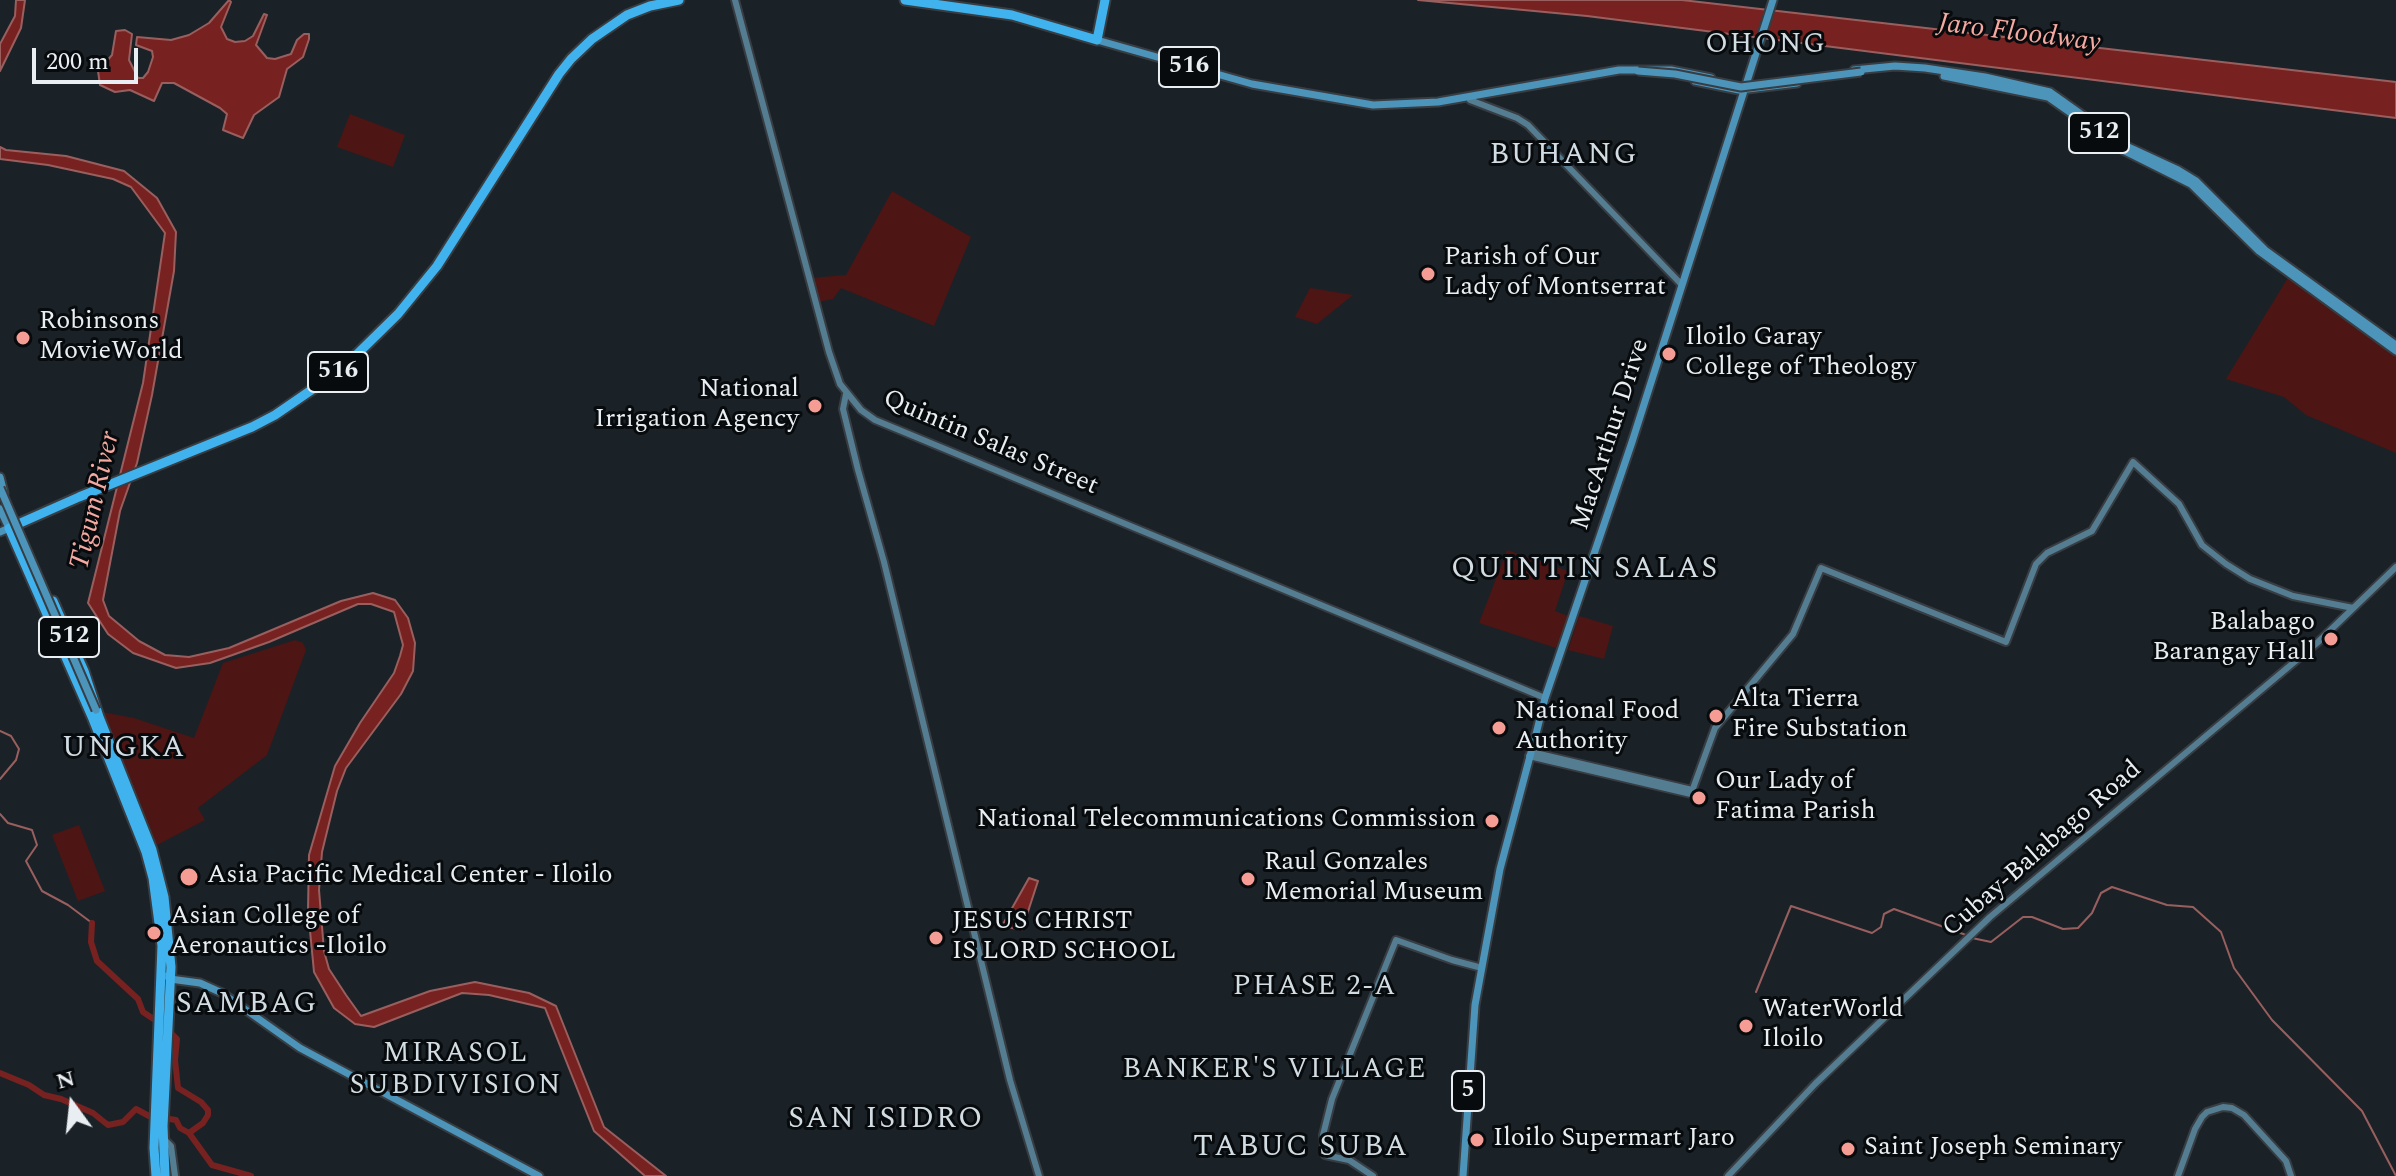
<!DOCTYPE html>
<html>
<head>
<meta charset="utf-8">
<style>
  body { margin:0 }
  #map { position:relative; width:2396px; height:1176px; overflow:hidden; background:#1b2227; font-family:Spectral,serif }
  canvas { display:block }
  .north { position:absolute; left:32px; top:1064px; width:80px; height:80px; -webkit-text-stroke:6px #080b0d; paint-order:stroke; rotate:345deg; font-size:22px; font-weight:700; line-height:32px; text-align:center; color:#e9eef2 }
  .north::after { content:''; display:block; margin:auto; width:28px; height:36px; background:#e9eef2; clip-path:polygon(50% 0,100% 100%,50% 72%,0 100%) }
  .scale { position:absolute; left:32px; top:48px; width:106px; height:36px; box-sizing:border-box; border:4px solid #e9eef2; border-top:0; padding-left:10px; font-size:24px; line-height:28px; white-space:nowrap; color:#e9eef2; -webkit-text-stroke:6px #080b0d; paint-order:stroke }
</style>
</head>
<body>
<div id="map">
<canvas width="2396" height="1176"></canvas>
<div class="north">N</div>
<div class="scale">200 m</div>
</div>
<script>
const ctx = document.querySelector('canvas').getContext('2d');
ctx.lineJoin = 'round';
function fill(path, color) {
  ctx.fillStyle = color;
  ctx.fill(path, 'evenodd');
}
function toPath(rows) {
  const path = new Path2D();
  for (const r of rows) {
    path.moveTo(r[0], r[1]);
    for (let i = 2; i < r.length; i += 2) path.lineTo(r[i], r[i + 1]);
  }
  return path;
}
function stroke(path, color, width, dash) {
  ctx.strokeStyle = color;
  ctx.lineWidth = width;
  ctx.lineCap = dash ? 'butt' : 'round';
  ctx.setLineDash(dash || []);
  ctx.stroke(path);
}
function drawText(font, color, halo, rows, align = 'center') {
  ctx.font = font + ' Spectral,serif';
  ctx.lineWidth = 6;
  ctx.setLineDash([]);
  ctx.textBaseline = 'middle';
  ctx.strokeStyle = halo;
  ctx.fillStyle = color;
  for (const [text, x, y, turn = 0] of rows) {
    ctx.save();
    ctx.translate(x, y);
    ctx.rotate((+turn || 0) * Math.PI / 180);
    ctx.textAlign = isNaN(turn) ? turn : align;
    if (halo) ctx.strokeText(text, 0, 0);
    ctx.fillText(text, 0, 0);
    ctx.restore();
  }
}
const green = toPath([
  [350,114,405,135,393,167,337,147],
  [892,191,971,237,934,326,841,288,833,299,818,302,811,278,846,275],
  [2289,276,2396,354,2396,453,2306,415,2284,397,2226,379],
  [1310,288,1353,295,1317,324,1295,317],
  [1507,550,1568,571,1555,611,1568,616,1556,648,1479,623],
  [1579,616,1613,626,1604,659,1568,650],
  [295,640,303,643,306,650,267,755,198,808,205,820,157,845,102,712,134,718,194,738,223,663],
  [79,825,105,891,78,901,52,835]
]);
const water = toPath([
  [16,0,25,0,21,28,0,71,0,44,15,16,16,0],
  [229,0,231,2,221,27,227,39,235,42,245,41,253,36,264,14,267,15,256,45,267,58,275,59,291,54,297,40,304,34,309,34,309,39,303,57,287,69,279,97,254,115,243,138,223,130,227,114,220,108,174,83,162,83,154,101,130,90,115,92,100,85,98,71,112,55,116,31,125,30,132,34,129,60,138,78,143,78,148,72,153,57,152,51,136,45,137,37,171,40,189,35,209,23,229,0],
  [1418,0,1682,0,2396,82,2396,118,1587,16,1418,0],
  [0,147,6,150,66,156,124,171,157,198,176,232,174,271,152,395,137,463,120,511,103,600,109,616,139,641,165,655,189,657,229,648,341,601,373,593,395,600,408,618,415,643,413,671,401,694,346,768,337,791,322,852,319,890,324,951,329,969,346,995,361,1016,430,991,475,982,529,993,556,1006,604,1127,666,1176,645,1176,594,1131,545,1008,489,995,462,993,374,1027,355,1024,334,1008,314,972,308,910,309,855,335,766,360,723,394,673,400,656,403,645,394,612,371,604,358,604,269,642,210,663,176,668,133,653,108,634,88,603,143,383,165,233,131,187,113,179,48,165,0,159,0,147],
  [1029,878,1038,881,1022,930,1002,926,1029,878]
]);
const stream = toPath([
  [0,731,11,736,19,749,16,760,0,779],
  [0,814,8,823,32,830,37,845,26,861,42,891,68,905,92,923],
  [1972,938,1991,942,2023,917,2032,917,2063,929,2078,928,2092,913,2101,893,2112,887,2167,905,2193,907,2221,932,2234,968,2272,1020,2362,1111,2396,1176],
  [1756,992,1791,906,1872,933,1881,927,1884,914,1894,909,1966,935]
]);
const river = toPath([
  [92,923,91,942,97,961,138,999,143,1012,158,1022],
  [167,1029,177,1039,175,1060,178,1088,201,1102,208,1110,208,1115,203,1123,189,1133],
  [0,1073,29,1085,44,1095,61,1099,93,1113,108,1125,123,1122,136,1109,149,1116,176,1120,180,1128,189,1133,212,1165,251,1176]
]);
const secondary = toPath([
  [735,0,829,352,840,384,861,410,875,420,1545,698],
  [1470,100,1517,118,1528,125,1682,285],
  [846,394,843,409,858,470,884,562,1010,1080,1039,1176],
  [1531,752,1692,790],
  [1529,756,1691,794,1715,728,1793,634,1821,568,2006,642,2036,564,2047,553,2092,531,2133,462,2179,504,2202,545,2226,564,2250,579,2293,596,2353,608],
  [164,1139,171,1146,175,1176],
  [1373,1176,1349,1160,1325,1155,1323,1135,1332,1099,1396,940,1452,960,1482,968],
  [1728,1176,1815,1084,1990,917,2317,643,2396,567],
  [2178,1176,2195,1129,2202,1117,2207,1112,2223,1107,2232,1108,2244,1115,2286,1161,2291,1176]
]);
const primary = toPath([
  [1097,40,1252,84,1373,105,1438,102,1619,70,1671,70,1711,78],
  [1854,70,1895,66,1925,68,1985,77,2050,92,2126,146,2178,170,2196,181,2265,250,2396,345],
  [1944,76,2048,97,2085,123],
  [1695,81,1739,90,1797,83],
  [2102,135,2123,150,2191,184,2259,251,2396,351],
  [0,477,4,493],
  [0,509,9,528,0,532],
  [1533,746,1545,698,1632,442,1773,0],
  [167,976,170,979,200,983,222,993,300,1048,539,1176],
  [1463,1176,1475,1005,1500,869,1533,745]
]);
const highway = toPath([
  [905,0,1012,15,1097,40,1105,0],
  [53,601,84,671,99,717,152,850,164,897,171,967,163,1126,165,1176],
  [156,1176,154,1148,162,946,153,878,146,852,93,719,9,528,79,497,252,427,275,415,342,369,398,314,437,266,559,74,571,59,592,39,627,15,650,6,679,0]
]);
const primaryBridge = toPath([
  [1638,71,1675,74,1741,87,1861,72],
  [0,488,96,710]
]);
const markers = [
  [1428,274,8,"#f59c94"],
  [23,338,8,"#f59c94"],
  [1669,354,8,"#f59c94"],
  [815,406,8,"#f59c94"],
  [2331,639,8,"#f59c94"],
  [1716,716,8,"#f59c94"],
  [1499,728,8,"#f59c94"],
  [1699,798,8,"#f59c94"],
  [1492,821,8,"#f59c94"],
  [189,877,10,"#f59c94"],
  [1248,879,8,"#f59c94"],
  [154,933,8,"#f59c94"],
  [936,938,8,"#f59c94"],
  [1746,1026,8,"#f59c94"],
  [1477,1140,8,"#f59c94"],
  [1848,1149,8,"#f59c94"]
];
const shields = [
  [1189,67,60],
  [2099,133,60],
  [338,372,60],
  [69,637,60],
  [1468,1091,32]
];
const shieldNames = [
  ["516",1189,67],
  ["512",2099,133],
  ["516",338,372],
  ["512",69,637],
  ["5",1468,1091]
];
const poiNames = [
  ["Parish of Our",1444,259],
  ["Lady of Montserrat",1444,289],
  ["Robinsons",39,323],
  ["MovieWorld",39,353],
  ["Iloilo Garay",1685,339],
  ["College of Theology",1685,369],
  ["National",799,391,"right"],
  ["Irrigation Agency",799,421,"right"],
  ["Balabago",2315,624,"right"],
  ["Barangay Hall",2315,654,"right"],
  ["Alta Tierra",1732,701],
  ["Fire Substation",1732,731],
  ["National Food",1515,713],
  ["Authority",1515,743],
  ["Our Lady of",1715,783],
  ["Fatima Parish",1715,813],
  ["National Telecommunications Commission",1476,821,"right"],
  ["Raul Gonzales",1264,864],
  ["Memorial Museum",1264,894],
  ["Asia Pacific Medical Center - Iloilo",207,877],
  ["Asian College of",170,918],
  ["Aeronautics -Iloilo",170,948],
  ["JESUS CHRIST",952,923],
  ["IS LORD SCHOOL",952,953],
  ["WaterWorld",1762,1011],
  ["Iloilo",1762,1041],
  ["Iloilo Supermart Jaro",1493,1140],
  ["Saint Joseph Seminary",1864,1149]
];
const streetNames = [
  ["MacArthur Drive",1612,435,-72],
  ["Quintin Salas Street",990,444,23],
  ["Cubay-Balabago Road",2043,850,-41]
];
const waterNames = [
  ["Jaro Floodway",2019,35,7],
  ["Tigum River",97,501,-77]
];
const neighbourhoodNames = [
  ["OHONG",1766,47],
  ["PHASE 2-A",1315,989],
  ["MIRASOL",456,1056],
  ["SUBDIVISION",456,1088],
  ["BANKER'S VILLAGE",1275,1072]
];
const quarterNames = [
  ["BUHANG",1564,157],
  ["QUINTIN SALAS",1585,571],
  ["UNGKA",124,750],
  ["SAMBAG",247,1006],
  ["SAN ISIDRO",886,1121],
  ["TABUC SUBA",1301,1149]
];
fill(green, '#4d1514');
fill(water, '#772220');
stroke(water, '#995f5f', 2);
stroke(stream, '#995f5f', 2);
stroke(river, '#772220', 6);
stroke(secondary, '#373d42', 10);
stroke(primary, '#373d42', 11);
stroke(highway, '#373d42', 13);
stroke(secondary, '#547d92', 6);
stroke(primary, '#4c94b9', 7);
stroke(highway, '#40b2ed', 9);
stroke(primaryBridge, '#373d42', 11, []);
stroke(primaryBridge, '#4c94b9', 7);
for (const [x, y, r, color] of markers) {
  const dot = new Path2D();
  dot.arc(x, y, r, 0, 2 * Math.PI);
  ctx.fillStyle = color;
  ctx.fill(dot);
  stroke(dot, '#080b0d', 3);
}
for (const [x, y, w] of shields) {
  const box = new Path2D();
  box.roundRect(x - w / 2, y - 20, w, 40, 6);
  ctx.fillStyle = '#080b0d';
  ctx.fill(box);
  stroke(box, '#e9eef2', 2);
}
drawText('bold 24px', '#e9eef2', null, shieldNames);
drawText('26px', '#e9eef2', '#080b0d', poiNames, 'left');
drawText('26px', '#e9eef2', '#080b0d', streetNames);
drawText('italic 28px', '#f4a9a1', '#080b0d', waterNames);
ctx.letterSpacing = '2px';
drawText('28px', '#d2dce3', '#080b0d', neighbourhoodNames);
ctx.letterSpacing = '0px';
ctx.letterSpacing = '2px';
drawText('30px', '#d2dce3', '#080b0d', quarterNames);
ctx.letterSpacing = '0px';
</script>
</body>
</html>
